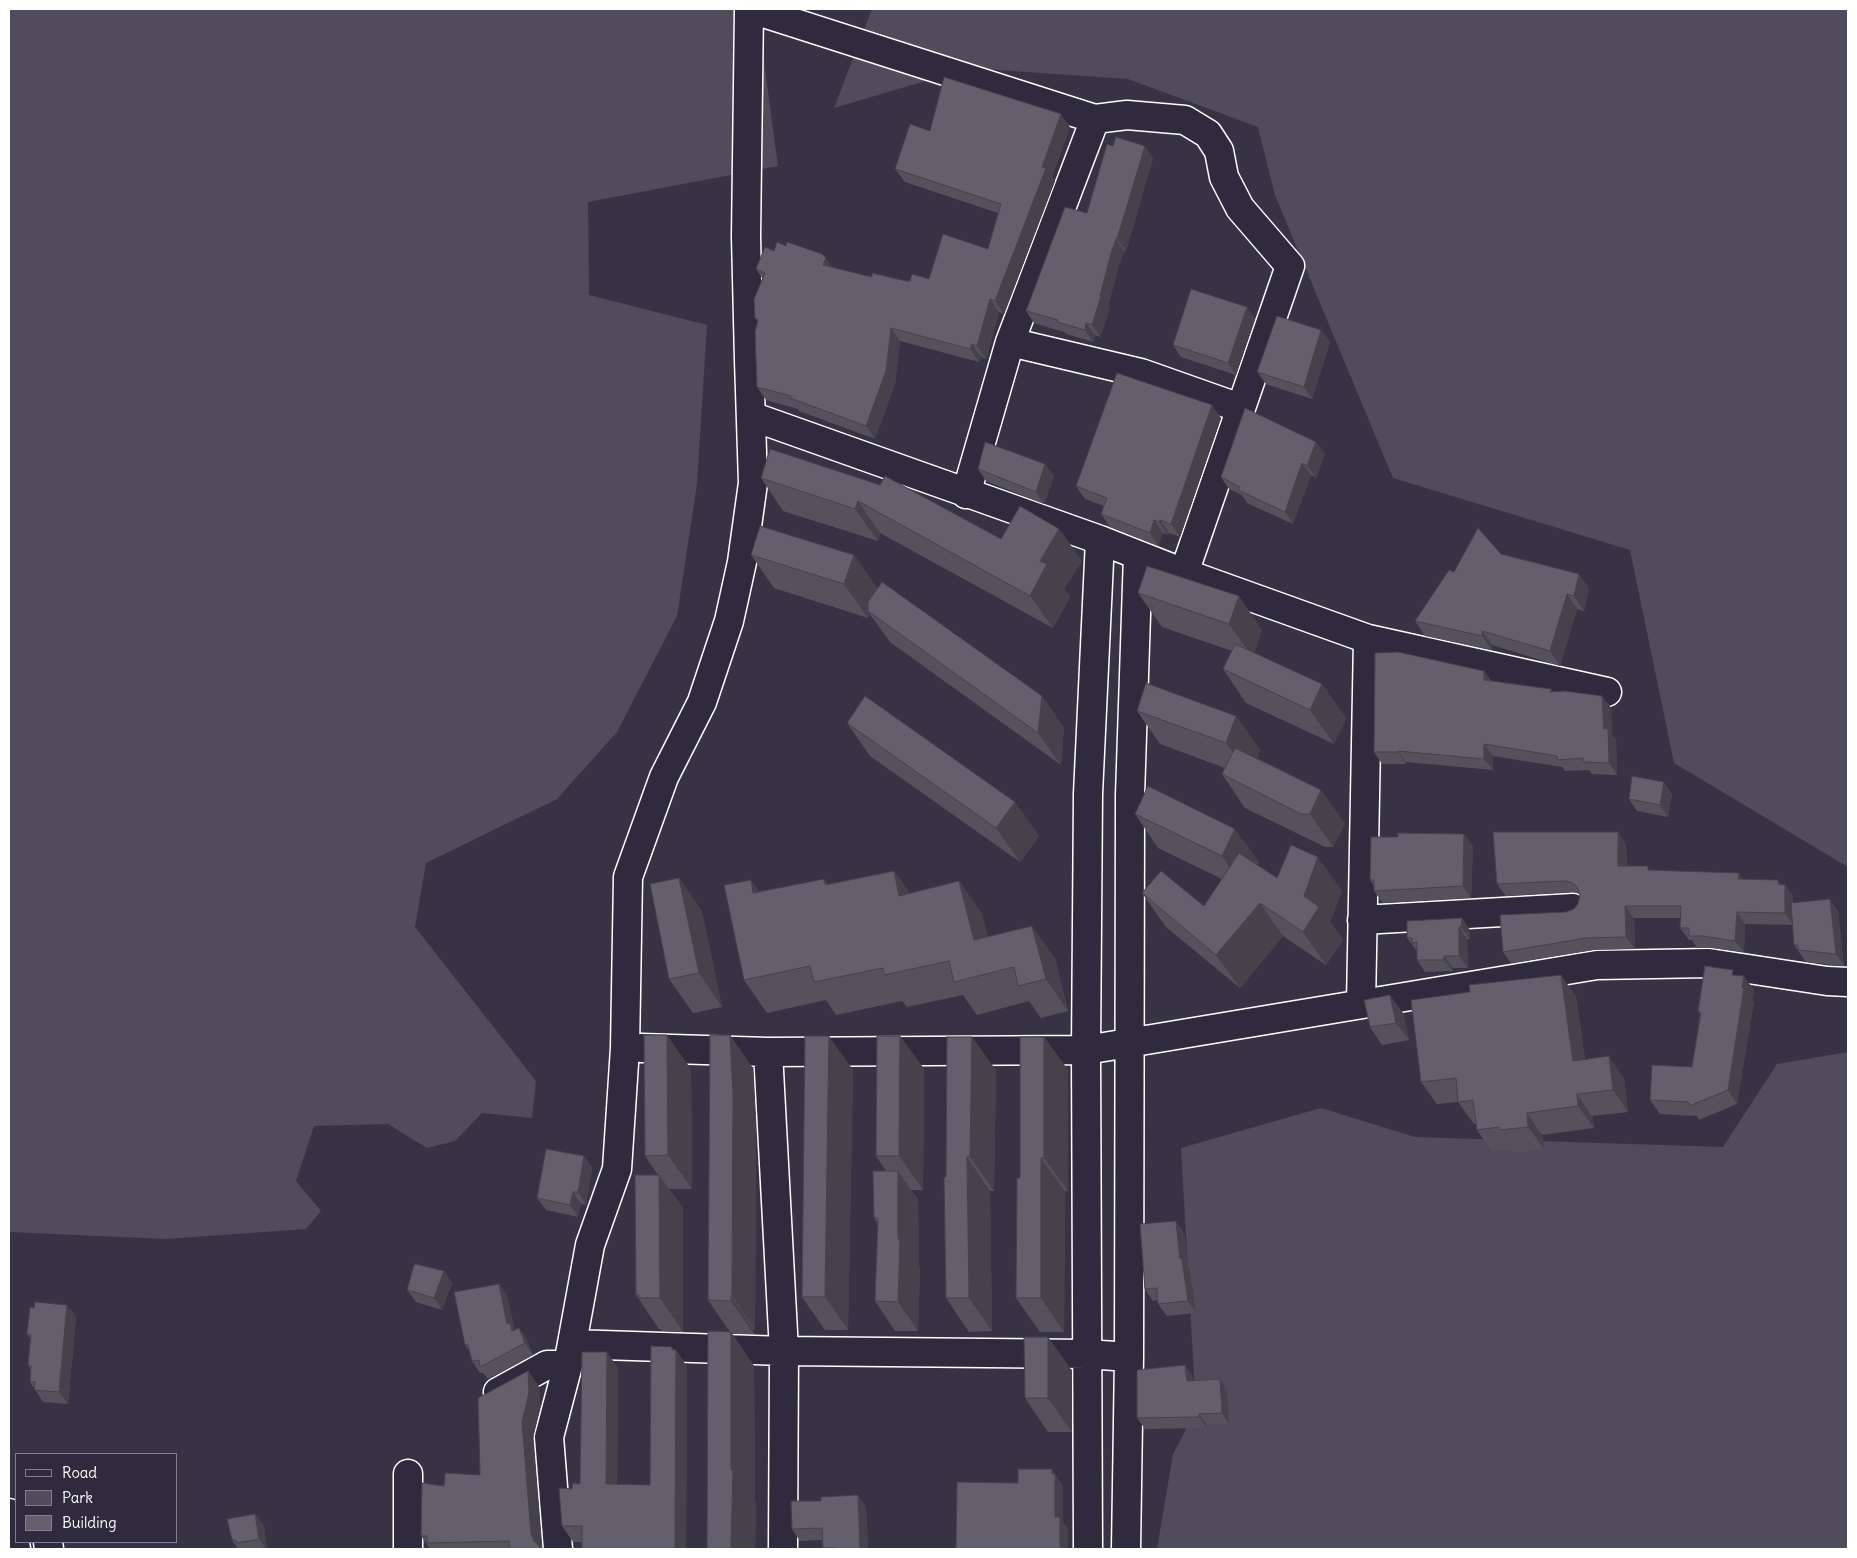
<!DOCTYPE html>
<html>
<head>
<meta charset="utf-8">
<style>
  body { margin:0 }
  #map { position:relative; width:1857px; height:1558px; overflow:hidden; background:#373345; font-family:Delius,sans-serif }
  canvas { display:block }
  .frame { position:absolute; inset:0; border:10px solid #fff; pointer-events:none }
  .legend { position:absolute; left:15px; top:1453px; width:162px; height:90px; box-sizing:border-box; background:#2f2a3d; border:1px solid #827f8b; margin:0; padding:6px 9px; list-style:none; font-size:15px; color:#fff }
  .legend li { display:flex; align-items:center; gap:10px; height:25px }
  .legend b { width:25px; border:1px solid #827f8b }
</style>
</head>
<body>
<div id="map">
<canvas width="1857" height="1558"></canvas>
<div class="frame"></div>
<ul class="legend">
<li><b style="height:6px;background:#2f2a3d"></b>Road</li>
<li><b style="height:14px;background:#514c5c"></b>Park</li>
<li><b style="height:14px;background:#635f6d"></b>Building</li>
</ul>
</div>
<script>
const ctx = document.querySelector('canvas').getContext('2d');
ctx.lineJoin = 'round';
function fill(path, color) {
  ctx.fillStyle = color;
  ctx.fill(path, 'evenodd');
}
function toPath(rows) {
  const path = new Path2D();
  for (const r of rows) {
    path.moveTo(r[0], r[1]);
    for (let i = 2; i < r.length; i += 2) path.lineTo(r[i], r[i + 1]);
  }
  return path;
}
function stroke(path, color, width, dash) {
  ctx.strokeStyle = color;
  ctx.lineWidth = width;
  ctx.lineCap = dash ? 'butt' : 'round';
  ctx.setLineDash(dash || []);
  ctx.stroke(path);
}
const green = toPath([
  [9,9,757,9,778,166,588,202,589,295,707,325,697,484,677,616,617,732,557,799,426,863,415,927,536,1081,532,1118,482,1113,455,1141,427,1148,388,1124,314,1126,296,1181,321,1211,306,1229,165,1239,9,1232],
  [872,9,1848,9,1848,867,1674,763,1630,550,1393,478,1275,195,1258,127,1128,79,969,68,834,108],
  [1848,1052,1848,1549,1157,1549,1173,1454,1196,1410,1181,1148,1321,1108,1415,1137,1723,1147,1777,1064]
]);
const minor = toPath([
  [751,9,1095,119,1127,115,1185,120,1208,134,1219,151,1224,177,1240,208,1290,266,1184,573],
  [1010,342,1141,373,1240,408],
  [751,416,1100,540,1184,573,1368,639,1607,692],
  [966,494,1010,342,1095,119],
  [1362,920,1573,908],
  [1361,1004,1368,639],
  [641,1048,768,1052,1086,1050,1597,965,1709,963,1827,981,1848,982],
  [768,1052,784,1351,783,1549],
  [572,1344,784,1351,1087,1354,1129,1357,1130,795,1138,555],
  [498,1392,547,1365,568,1365],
  [408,1474,408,1549],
  [9,1513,16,1549],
  [48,1542,49,1549],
  [558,1549,549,1437,568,1365,590,1245,617,1169,625,1048,628,877,664,777,702,702,729,621,742,562,753,483,749,360,746,237,749,9],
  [1088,1549,1086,1050,1088,794,1100,540],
  [1126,1549,1129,1357]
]);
const wall = toPath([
  [1070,127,1052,177,1055,181,1004,314,999,312,986,359,981,357,979,362,900,341,895,384,875,439,799,411,798,409,766,400,757,387,758,322,755,318,762,278,756,269,774,251,786,246,833,268,872,277,906,281,929,279,988,249,998,213,905,182,895,169,930,131],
  [1153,158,1126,251,1124,251,1119,265,1108,306,1110,308,1100,337,1095,335,1093,342,1066,334,1064,332,1034,323,1026,311,1087,213],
  [1247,307,1255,319,1236,375,1181,357,1173,345],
  [1321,330,1330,342,1312,399,1266,384,1257,372],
  [1221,418,1180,537,1169,533,1168,535,1163,533,1158,546,1110,527,1101,514,1104,506,1085,499,1076,486],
  [1316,442,1325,454,1316,478,1311,475,1293,524,1247,503,1242,495,1229,489,1221,477],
  [770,449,1001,539,1059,529,1082,561,1064,589,1070,597,1053,628,880,533,878,541,783,511,761,478],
  [1045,464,1054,476,1044,504,986,481,978,469],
  [1501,554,1579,574,1589,589,1584,611,1577,609,1560,666,1492,645,1492,650,1425,636,1415,621,1454,572],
  [751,555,854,555,877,588,1042,696,1064,728,1061,765,890,642,869,613,868,618,774,588],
  [1138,593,1262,630,1254,653,1322,684,1346,718,1334,744,1246,703,1223,669,1232,651,1162,627],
  [1484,671,1491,681,1551,689,1552,691,1602,696,1611,708,1612,735,1616,740,1617,775,1592,774,1589,770,1565,771,1562,767,1493,756,1493,770,1406,762,1406,764,1382,764,1374,752],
  [1137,711,1236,716,1260,750,1257,758,1321,790,1345,824,1333,847,1325,847,1245,808,1222,774,1225,768,1160,744],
  [847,723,1039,836,1020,862,870,756],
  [1672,794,1668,817,1637,811,1629,799],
  [1135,814,1259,862,1258,865,1277,878,1342,891,1330,922,1343,940,1326,965,1283,936,1240,988,1166,927,1142,893,1204,906,1222,879,1158,848],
  [1398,837,1473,846,1471,898,1383,903,1374,891,1374,886,1370,880],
  [1626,844,1627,866,1650,870,1743,879,1785,885,1793,896,1793,902,1838,911,1844,966,1806,962,1794,945,1793,925,1745,924,1744,952,1711,948,1697,948,1692,940,1689,940,1680,928,1681,918,1634,918,1635,949,1594,950,1511,963,1503,952,1566,912,1574,909,1578,904,1580,895,1580,894,1573,892,1506,896,1497,884],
  [894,871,910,894,959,881,982,914,988,937,1055,958,1068,1011,1041,1018,1029,1001,977,1015,963,995,907,1007,902,1001,836,1015,826,1000,767,1013,744,980,824,879,828,885],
  [679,878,702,912,722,1007,693,1013,669,979],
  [1462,918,1470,930,1470,939,1467,939,1468,968,1453,968,1453,971,1425,972,1417,960,1417,950,1416,950,1407,938],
  [1561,975,1576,997,1585,1059,1624,1079,1628,1112,1592,1116,1594,1128,1542,1135,1544,1149,1515,1153,1512,1149,1492,1152,1477,1130,1476,1124,1474,1124,1458,1102,1437,1104,1421,1082,1470,992],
  [1736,975,1754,990,1752,1000,1754,1002,1737,1104,1699,1120,1697,1116,1660,1114,1650,1100,1692,1067,1700,1014,1698,1011],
  [1403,1013,1409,1040,1382,1045,1370,1027],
  [900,1036,924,1069,923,1190,911,1190,918,1200,919,1266,920,1268,918,1331,895,1331,875,1301,878,1224,874,1218,886,1171,876,1156],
  [1044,1037,1068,1070,1068,1191,1065,1191,1064,1332,1040,1332,1016,1298,1020,1178],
  [753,1068,756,1127,755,1330,754,1330,754,1334,732,1334,754,1366,755,1501,756,1503,755,1549,730,1332,708,1300],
  [691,1069,692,1189,669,1189,683,1208,683,1332,662,1331,661,1329,659,1329,636,1295,658,1175,645,1156],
  [853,1070,848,1330,825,1330,802,1297],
  [996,1070,994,1191,990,1191,992,1331,969,1332,946,1298,946,1177],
  [584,1156,592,1168,586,1205,581,1204,578,1217,546,1210,537,1198],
  [1184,1233,1188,1267,1190,1271,1196,1313,1167,1316,1158,1304,1158,1300,1153,1301,1145,1289],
  [444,1271,452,1283,442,1310,416,1302,407,1290],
  [499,1284,507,1296,514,1328,515,1330,519,1328,527,1340,533,1355,488,1379,483,1373,480,1373,472,1361,470,1352,465,1345],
  [67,1305,76,1317,68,1404,43,1402,30,1382,31,1370,28,1365,30,1338,27,1334,34,1308],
  [1048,1337,1072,1371,1072,1432,1048,1432,1025,1398],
  [672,1347,675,1350,676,1350,687,1367,686,1549,582,1549,582,1542,573,1542,562,1526,572,1489,580,1484,618,1368,617,1485,650,1485],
  [528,1371,539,1387,540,1408,533,1438,542,1549,430,1549,421,1536,444,1486,480,1475],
  [1193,1376,1193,1380,1220,1379,1227,1390,1229,1424,1207,1425,1207,1428,1145,1429,1137,1418],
  [866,1507,868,1549,823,1549,823,1548,822,1540,800,1541,792,1529],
  [255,1514,264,1526,267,1549,238,1549,232,1540]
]);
const shadedWall = toPath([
  [1061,114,1070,127,1052,177,1055,181,1004,314,995,301],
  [1145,146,1153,158,1126,251,1117,239],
  [1116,239,1124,251,1119,265,1108,306,1110,308,1100,337,1092,325,1111,253],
  [826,258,835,271,823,265],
  [990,299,999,312,986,359,977,346],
  [1247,307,1255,319,1236,375,1228,363],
  [1086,323,1095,335,1093,342,1085,330],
  [891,328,900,341,895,384,875,439,866,426],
  [1321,330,1330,342,1312,399,1304,387],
  [972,344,981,357,979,362,970,349],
  [1212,405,1221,418,1180,537,1171,524],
  [1316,442,1325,454,1316,478,1307,466],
  [1302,463,1311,475,1293,524,1285,512],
  [1045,464,1054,476,1044,504,1036,492],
  [858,501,880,533,878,541,855,509],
  [1154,520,1163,533,1158,546,1150,533],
  [1160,520,1169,533,1168,535,1159,522],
  [1059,529,1082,561,1064,589,1070,597,1053,628,1030,596,1040,561],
  [854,555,877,588,868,611,869,613,868,618,844,584],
  [1579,574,1589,589,1584,611,1574,596],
  [1567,594,1577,609,1560,666,1550,651],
  [1239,596,1262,630,1253,658,1229,624],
  [1482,631,1492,645,1492,650,1482,636],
  [1484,671,1492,683,1484,680],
  [1322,684,1346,718,1334,744,1310,710],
  [1042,696,1064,728,1061,765,1038,733],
  [1602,696,1611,708,1612,735,1616,740,1617,775,1609,763,1604,729],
  [1236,716,1260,750,1250,777,1226,743],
  [1484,744,1493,756,1493,770,1484,759],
  [1398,751,1406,762,1406,764,1398,752],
  [1664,782,1672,794,1668,817,1660,805],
  [1321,790,1345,824,1333,847,1310,814],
  [1015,802,1039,836,1020,862,996,828],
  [1235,829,1259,862,1245,890,1222,856],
  [1618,832,1626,844,1627,878,1618,866],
  [1464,834,1473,846,1471,898,1463,886],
  [1318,857,1342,891,1330,922,1343,940,1326,965,1303,932,1304,896],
  [894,871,917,903,899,896],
  [1739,873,1747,885,1738,879],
  [679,878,702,912,722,1007,699,973],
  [751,880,773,912,753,893],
  [1778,880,1785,890,1785,885,1793,896,1793,925,1785,913,1778,884],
  [959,881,982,914,997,973,974,940],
  [1830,899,1838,911,1844,966,1836,954],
  [1260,903,1283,936,1240,988,1216,955],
  [1625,906,1634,918,1635,949,1626,937],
  [1737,912,1745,924,1744,952,1735,941],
  [1462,918,1470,930,1470,939,1461,927],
  [1032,926,1055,958,1068,1011,1046,979],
  [1459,927,1467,939,1468,968,1459,956],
  [1444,956,1453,968,1453,971,1444,960],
  [1561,975,1576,997,1588,1083,1573,1061],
  [1744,976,1754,990,1752,1000,1754,1002,1737,1104,1728,1090],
  [1390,995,1403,1013,1409,1040,1396,1023],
  [667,1035,691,1069,692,1189,668,1155],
  [730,1035,753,1068,756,1127,755,1330,732,1296],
  [829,1036,853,1070,848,1330,825,1297],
  [900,1036,924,1069,923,1190,899,1156],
  [972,1037,996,1070,994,1191,970,1157],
  [1044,1037,1068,1070,1068,1191,1044,1158],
  [1609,1056,1624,1079,1628,1112,1613,1090],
  [1577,1094,1592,1116,1594,1128,1578,1106],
  [1527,1113,1542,1135,1544,1149,1528,1127],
  [584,1156,592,1168,586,1205,578,1192],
  [967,1157,990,1191,992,1331,969,1298],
  [1041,1158,1065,1191,1064,1332,1041,1298],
  [898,1171,918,1200,919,1266,920,1268,918,1331,898,1302],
  [659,1175,683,1208,683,1332,660,1298],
  [573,1192,581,1204,578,1217,570,1205],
  [1176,1221,1184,1233,1188,1267,1190,1271,1196,1313,1188,1301,1180,1259],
  [444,1271,452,1283,442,1310,434,1298],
  [499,1284,507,1296,514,1328,518,1335,520,1343,507,1324],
  [731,1296,754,1330,754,1334,731,1301],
  [67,1305,76,1317,68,1404,59,1392],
  [519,1328,527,1340,533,1355,525,1343],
  [731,1332,754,1366,755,1501,756,1503,755,1549,731,1549],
  [1048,1337,1072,1371,1072,1432,1048,1398],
  [672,1347,676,1352,676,1350,687,1367,686,1549,675,1549],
  [607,1352,618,1368,617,1501,606,1484],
  [1185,1365,1193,1376,1194,1392,1187,1381],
  [528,1371,539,1387,540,1408,533,1438,542,1549,539,1549,534,1541,531,1534,522,1422],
  [1220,1379,1227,1390,1229,1424,1222,1413],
  [1199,1414,1207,1425,1207,1428,1199,1417],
  [1052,1469,1063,1486,1063,1522,1068,1528,1068,1549,1060,1549,1055,1517],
  [858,1495,866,1507,868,1549,860,1549],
  [255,1514,264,1526,267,1549,266,1549,259,1539]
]);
const building = toPath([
  [944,77,1061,114,1042,167,1046,168,995,301,990,299,977,346,972,344,970,349,891,328,886,371,866,426,790,398,791,396,757,387,755,332,758,320,755,318,754,299,765,273,756,269,765,247,774,251,777,242,786,246,787,242,822,254,826,258,823,265,872,277,872,273,906,281,910,281,912,274,929,279,943,234,988,249,1001,204,895,169,910,124,930,131,944,77],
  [1116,137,1145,146,1117,239,1116,239,1111,253,1100,296,1101,296,1092,325,1086,323,1085,330,1057,322,1058,320,1026,311,1065,207,1087,213,1107,144,1113,146,1116,137],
  [1191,289,1247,307,1228,363,1173,345,1191,289],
  [1277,316,1321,330,1304,387,1257,372,1277,316],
  [1117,373,1212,405,1171,524,1160,520,1159,522,1154,520,1150,533,1101,514,1107,498,1076,486,1117,373],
  [1245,408,1316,442,1307,466,1302,463,1285,512,1238,490,1240,487,1221,477,1245,408],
  [985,442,1045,464,1036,492,978,469,985,442],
  [770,449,880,485,885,476,1001,539,1020,506,1059,529,1040,561,1047,564,1030,596,858,501,855,509,761,478,770,449],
  [760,526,854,555,844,584,751,555,760,526],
  [1478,528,1501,554,1579,574,1574,596,1567,594,1550,651,1482,631,1482,636,1415,621,1449,570,1454,572,1478,528],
  [1147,566,1239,596,1229,624,1138,593,1147,566],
  [882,582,1042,696,1038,733,868,611,868,602,882,582],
  [1235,644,1322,684,1310,710,1223,669,1235,644],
  [1398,652,1484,671,1484,680,1551,689,1550,692,1564,691,1602,696,1604,729,1608,728,1609,763,1584,762,1583,758,1557,760,1557,756,1484,744,1484,759,1398,751,1398,752,1374,752,1375,653,1398,652],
  [1146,683,1236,716,1226,743,1137,711,1146,683],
  [865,696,1015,802,996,828,847,723,865,696],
  [1235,748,1321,790,1310,814,1301,814,1222,774,1235,748],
  [1632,776,1664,782,1660,805,1629,799,1632,776],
  [1148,786,1235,829,1222,856,1135,814,1148,786],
  [1493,832,1618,832,1618,866,1648,866,1648,870,1739,873,1738,879,1778,880,1778,884,1785,885,1785,913,1737,912,1735,941,1703,936,1689,936,1689,928,1680,928,1681,906,1625,906,1626,937,1586,938,1503,952,1500,915,1566,912,1574,909,1578,904,1580,895,1577,887,1571,882,1564,881,1497,884,1493,832],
  [1398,833,1464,834,1463,886,1374,891,1374,880,1370,880,1371,837,1398,837,1398,833],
  [1291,845,1318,857,1304,896,1319,907,1303,932,1260,903,1216,955,1142,893,1161,871,1204,906,1239,853,1277,878,1291,845],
  [894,871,899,896,959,881,974,940,1032,926,1046,979,1018,986,1014,967,954,982,949,961,884,975,883,968,814,982,810,966,744,980,724,885,751,880,753,893,824,879,825,885,894,871],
  [679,878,699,973,669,979,650,884,679,878],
  [1830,899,1836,954,1798,950,1798,945,1794,945,1791,903,1830,899],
  [1462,918,1461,927,1459,927,1459,956,1444,956,1444,960,1417,960,1417,942,1412,943,1412,938,1407,938,1407,921,1462,918],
  [1705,966,1733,970,1732,975,1744,976,1742,988,1744,988,1728,1090,1689,1106,1688,1102,1650,1100,1652,1065,1692,1067,1701,1012,1698,1011,1705,966],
  [1561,975,1573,1061,1609,1056,1613,1090,1577,1094,1578,1106,1527,1113,1528,1127,1499,1130,1499,1127,1477,1130,1473,1100,1458,1102,1456,1078,1421,1082,1411,1000,1470,992,1469,985,1561,975],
  [1390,995,1396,1023,1370,1027,1364,1000,1390,995],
  [644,1035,667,1035,668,1155,645,1156,644,1035],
  [710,1035,730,1035,733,1094,732,1296,731,1296,731,1301,708,1300,710,1035],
  [805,1036,829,1036,825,1297,802,1297,805,1036],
  [877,1036,900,1036,899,1156,876,1156,877,1036],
  [947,1037,972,1037,970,1157,967,1157,969,1298,946,1298,944,1177,946,1177,947,1037],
  [1020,1037,1044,1037,1044,1158,1041,1158,1041,1298,1016,1298,1017,1178,1020,1178,1020,1037],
  [546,1149,584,1156,578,1192,573,1192,570,1205,537,1198,546,1149],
  [873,1171,898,1171,898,1239,900,1239,898,1302,875,1301,878,1218,874,1218,873,1171],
  [635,1175,659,1175,660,1298,639,1298,639,1295,636,1295,635,1175],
  [1176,1221,1180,1259,1182,1259,1188,1301,1158,1304,1157,1288,1145,1289,1140,1224,1176,1221],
  [416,1264,444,1271,434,1298,407,1290,414,1265,416,1264],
  [499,1284,507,1324,510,1323,512,1331,519,1328,525,1343,480,1367,479,1360,472,1361,468,1345,465,1345,454,1292,499,1284],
  [35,1302,67,1305,59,1392,34,1390,35,1382,30,1382,31,1366,28,1365,31,1335,27,1334,30,1307,34,1308,35,1302],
  [708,1331,731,1332,731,1470,733,1470,731,1549,707,1549,708,1331],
  [1024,1337,1048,1337,1048,1398,1025,1398,1024,1337],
  [651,1346,672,1347,672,1350,676,1350,675,1549,582,1549,582,1526,562,1526,559,1488,572,1489,573,1483,580,1484,582,1352,607,1352,606,1484,650,1485,651,1346],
  [1185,1365,1187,1381,1220,1379,1222,1413,1199,1414,1199,1417,1137,1418,1137,1370,1185,1365],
  [528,1371,529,1392,522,1422,531,1534,534,1541,539,1546,540,1549,510,1549,509,1541,427,1543,427,1536,421,1536,422,1483,444,1486,445,1473,480,1475,478,1398,528,1371],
  [1018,1469,1052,1469,1052,1474,1055,1474,1055,1517,1060,1517,1060,1549,956,1549,957,1482,1018,1483,1018,1469],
  [858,1495,860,1549,836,1549,836,1548,823,1548,822,1528,792,1529,791,1501,821,1501,821,1497,858,1495],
  [255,1514,259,1539,237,1543,236,1540,232,1540,227,1519,255,1514]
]);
fill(green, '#514c5c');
stroke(minor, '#fff', 31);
stroke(minor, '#2f2a3d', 28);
fill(wall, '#55525e');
fill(shadedWall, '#45424c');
fill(building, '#635f6d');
stroke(building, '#45424c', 1);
</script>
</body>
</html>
